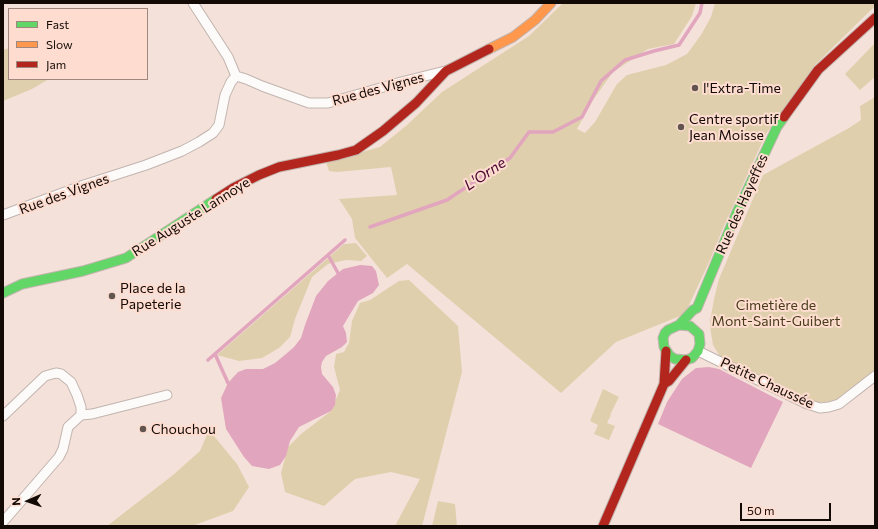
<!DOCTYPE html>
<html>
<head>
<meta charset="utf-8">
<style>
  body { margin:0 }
  #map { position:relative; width:878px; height:529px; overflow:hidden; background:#f4e2da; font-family:Commissioner,sans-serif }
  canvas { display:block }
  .frame { position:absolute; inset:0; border:4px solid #130905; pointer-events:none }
  .legend { position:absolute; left:8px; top:8px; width:140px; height:72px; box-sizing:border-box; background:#feddd0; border:1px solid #a0887f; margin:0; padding:5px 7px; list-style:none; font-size:12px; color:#130905 }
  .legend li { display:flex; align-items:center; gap:8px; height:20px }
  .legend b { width:20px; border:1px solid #a0887f }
  .north { position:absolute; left:8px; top:481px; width:40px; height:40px; -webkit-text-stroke:3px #feddd0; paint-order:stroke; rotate:268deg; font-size:11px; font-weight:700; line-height:16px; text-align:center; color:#130905 }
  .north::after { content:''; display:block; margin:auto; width:14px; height:18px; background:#130905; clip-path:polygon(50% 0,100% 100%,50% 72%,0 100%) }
  .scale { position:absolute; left:740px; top:503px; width:91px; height:18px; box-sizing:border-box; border:2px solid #130905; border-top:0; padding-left:5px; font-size:12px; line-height:14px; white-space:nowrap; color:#130905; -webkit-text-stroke:3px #feddd0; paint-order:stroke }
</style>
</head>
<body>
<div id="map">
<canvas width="878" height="529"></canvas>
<div class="frame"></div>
<ul class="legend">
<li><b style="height:5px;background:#63d668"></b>Fast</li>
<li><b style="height:5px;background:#ff974d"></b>Slow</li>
<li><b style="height:5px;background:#b3261e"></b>Jam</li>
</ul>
<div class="north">N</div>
<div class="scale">50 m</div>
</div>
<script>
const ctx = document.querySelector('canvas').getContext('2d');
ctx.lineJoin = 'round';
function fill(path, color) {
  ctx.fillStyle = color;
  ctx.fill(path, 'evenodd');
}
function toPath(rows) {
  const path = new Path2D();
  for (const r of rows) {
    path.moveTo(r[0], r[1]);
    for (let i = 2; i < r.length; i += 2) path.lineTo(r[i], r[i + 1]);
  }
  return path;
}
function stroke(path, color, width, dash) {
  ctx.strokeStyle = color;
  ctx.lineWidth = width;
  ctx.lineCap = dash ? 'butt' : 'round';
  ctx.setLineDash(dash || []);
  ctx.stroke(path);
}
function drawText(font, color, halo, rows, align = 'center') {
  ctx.font = font + ' Commissioner,sans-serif';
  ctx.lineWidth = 4;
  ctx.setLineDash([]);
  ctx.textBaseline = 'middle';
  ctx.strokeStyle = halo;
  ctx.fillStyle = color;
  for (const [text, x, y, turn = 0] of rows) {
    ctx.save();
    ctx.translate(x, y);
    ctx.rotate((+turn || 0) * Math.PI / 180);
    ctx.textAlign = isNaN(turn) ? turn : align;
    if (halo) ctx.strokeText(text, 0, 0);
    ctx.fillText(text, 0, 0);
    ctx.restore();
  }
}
const green = toPath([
  [563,3,696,3,692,16,674,44,648,49,613,72,593,100,577,129,585,133,595,122,617,84,627,75,666,65,687,54,701,35,711,17,715,3,875,3,875,6,815,65,766,134,723,228,710,260,685,314,616,342,561,393,407,264,387,278,355,238,352,219,339,199,397,195,391,167,337,172,329,171,326,162,380,147,407,125,442,92,529,36],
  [875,43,875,77,860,90,845,74],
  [9,48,9,79,49,79,32,89,3,101,3,50],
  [875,97,875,370,839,399,828,402,816,402,721,358,713,345,711,333,710,322,714,299,719,279,763,175,849,128,861,120,860,106],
  [356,243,367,256,361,261,346,260,328,264,312,277,295,319,290,337,279,348,262,358,239,361,217,355,344,244],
  [409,280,458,326,462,372,422,526,395,526,420,479,391,472,355,479,324,506,285,492,281,473,288,447,301,434,331,411,340,390,334,367,336,354,344,352,349,343,352,321,360,303,370,300,399,281],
  [603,389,619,397,610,415,611,415,607,423,615,426,609,440,594,434,598,425,590,421],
  [209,430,237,464,249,487,233,511,192,526,107,526,173,475,200,451],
  [438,501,455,504,457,526,432,526]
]);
const water = toPath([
  [360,265,372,266,376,271,379,285,373,293,358,301,343,326,346,333,347,342,342,347,326,356,322,362,321,367,322,374,333,387,336,395,335,405,331,411,299,427,290,441,286,456,280,465,269,469,252,466,244,457,226,429,221,398,228,383,238,372,246,369,263,369,275,363,286,354,294,347,301,338,305,325,316,296,328,281,343,269],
  [709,367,719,369,783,402,751,468,658,424,667,402,682,379,696,368]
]);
const stream = toPath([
  [370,227,447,200,510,158,529,132,553,132,582,117,601,81,625,60,654,51,679,45,700,13,702,3],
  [328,255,338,273],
  [215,354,228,383],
  [208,360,345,240]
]);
const street = toPath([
  [193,3,228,57,236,76],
  [3,215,84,185,146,165,182,151,199,142,213,133,219,125,225,95,231,82,236,76,246,79,262,86,309,103,328,103,401,82,445,71],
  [698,351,807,404,820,408,829,407,839,404,875,376],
  [81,415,92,414,167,395],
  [3,416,45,376,56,373,61,374,71,382,77,395,81,407,81,415,68,427,63,449,59,457,3,522]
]);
const fast = toPath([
  [3,293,22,284,83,271,126,258,216,199],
  [679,325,693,310,697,308,736,214,777,127,784,117],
  [679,325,690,326,699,334,700,344,698,351,692,358,686,360,675,359,670,356,664,347,663,338,665,333,668,330,679,325]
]);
const slow = toPath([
  [489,49,513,37,535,20,551,3]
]);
const jam = toPath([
  [784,117,818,70,875,18],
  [216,199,233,188,259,175,279,167,338,155,356,150,383,131,416,103,446,71,489,49],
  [664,384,669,381,686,360],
  [603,526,664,384,666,351]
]);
const markers = [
  [695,88,4,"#625550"],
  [681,127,4,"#625550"],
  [112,296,4,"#625550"],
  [143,429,4,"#625550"]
];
const poiNames = [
  ["l'Extra-Time",703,88],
  ["Centre sportif",689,119],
  ["Jean Moisse",689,135],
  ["Place de la",120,288],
  ["Papeterie",120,304],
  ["Chouchou",151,429]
];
const streetNames = [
  ["Rue des Vignes",378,89,-15],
  ["Rue des Vignes",64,194,-20],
  ["Rue des Hayeffes",742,204,-66],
  ["Rue Auguste Lannoye",191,217,-32],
  ["Petite Chaussée",767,383,25]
];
const parkNames = [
  ["Cimetière de",776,305],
  ["Mont-Saint-Guibert",776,321]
];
const waterNames = [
  ["L'Orne",485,174,-34]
];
fill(green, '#e0cfad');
fill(water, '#e1a5bd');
stroke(stream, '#e1a5bd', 3.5);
stroke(street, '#c2b4af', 11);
stroke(fast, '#c2b4af', 11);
stroke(slow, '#c2b4af', 11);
stroke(jam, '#c2b4af', 11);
stroke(street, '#fdfbf9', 9);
stroke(fast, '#63d668', 9);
stroke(slow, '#ff974d', 9);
stroke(jam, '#b3261e', 9);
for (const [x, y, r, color] of markers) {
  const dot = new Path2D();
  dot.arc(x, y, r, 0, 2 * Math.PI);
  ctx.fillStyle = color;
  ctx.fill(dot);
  stroke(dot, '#feddd0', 1.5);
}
drawText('14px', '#130905', '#feddd0', poiNames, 'left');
drawText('14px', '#130905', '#feddd0', streetNames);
drawText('14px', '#463c19', '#feddd0', parkNames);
drawText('italic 15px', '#4d0731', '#feddd0', waterNames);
</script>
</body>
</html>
